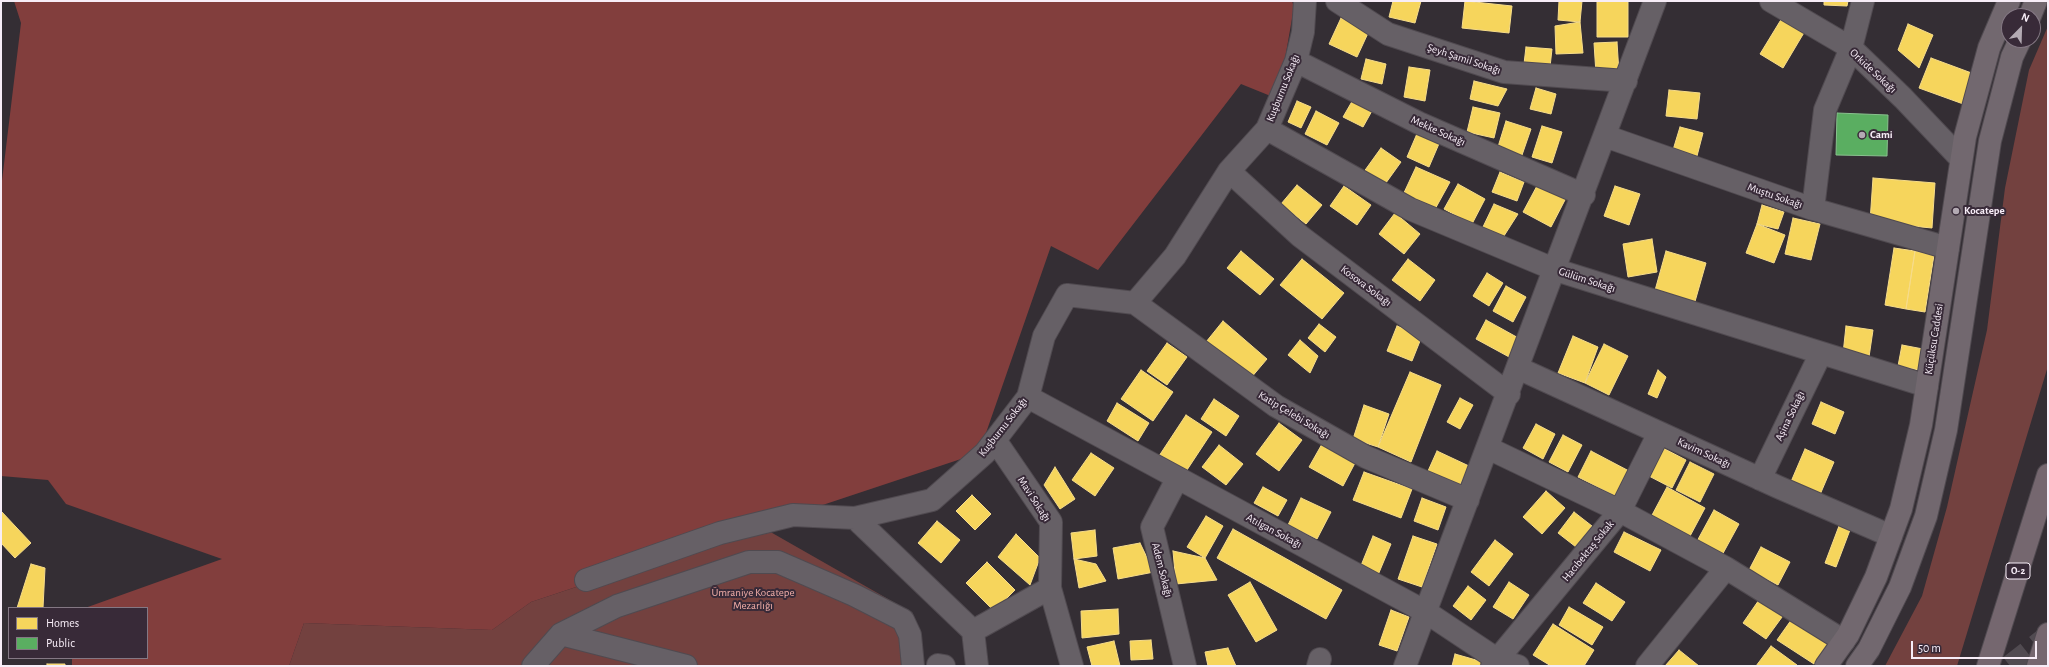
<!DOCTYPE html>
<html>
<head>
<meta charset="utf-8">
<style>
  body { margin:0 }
  #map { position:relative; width:2049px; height:667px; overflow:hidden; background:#342e34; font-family:"Alegreya Sans",sans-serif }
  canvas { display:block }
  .frame { position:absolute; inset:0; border:2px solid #f7edf7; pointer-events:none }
  .legend { position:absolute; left:8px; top:607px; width:140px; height:52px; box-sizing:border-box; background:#382a38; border:1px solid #847884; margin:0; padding:5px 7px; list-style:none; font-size:12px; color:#f7edf7 }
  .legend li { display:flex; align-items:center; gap:8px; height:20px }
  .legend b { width:20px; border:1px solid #847884 }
  .north { position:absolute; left:2001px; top:8px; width:40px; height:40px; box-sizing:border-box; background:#382a38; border:1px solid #847884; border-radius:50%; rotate:23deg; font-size:11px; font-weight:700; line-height:16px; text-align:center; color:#f7edf7 }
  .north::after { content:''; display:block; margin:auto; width:14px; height:18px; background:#b3aab3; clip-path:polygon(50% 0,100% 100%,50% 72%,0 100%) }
  .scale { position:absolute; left:1911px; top:641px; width:126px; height:18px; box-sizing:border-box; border:2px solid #f7edf7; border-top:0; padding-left:5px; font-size:12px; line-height:14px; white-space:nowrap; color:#f7edf7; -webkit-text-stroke:3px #382a38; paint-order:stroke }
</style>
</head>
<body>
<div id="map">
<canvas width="2049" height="667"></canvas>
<div class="frame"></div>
<ul class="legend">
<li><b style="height:11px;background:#f6d55c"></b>Homes</li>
<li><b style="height:11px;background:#5aae61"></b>Public</li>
</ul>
<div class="north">N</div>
<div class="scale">50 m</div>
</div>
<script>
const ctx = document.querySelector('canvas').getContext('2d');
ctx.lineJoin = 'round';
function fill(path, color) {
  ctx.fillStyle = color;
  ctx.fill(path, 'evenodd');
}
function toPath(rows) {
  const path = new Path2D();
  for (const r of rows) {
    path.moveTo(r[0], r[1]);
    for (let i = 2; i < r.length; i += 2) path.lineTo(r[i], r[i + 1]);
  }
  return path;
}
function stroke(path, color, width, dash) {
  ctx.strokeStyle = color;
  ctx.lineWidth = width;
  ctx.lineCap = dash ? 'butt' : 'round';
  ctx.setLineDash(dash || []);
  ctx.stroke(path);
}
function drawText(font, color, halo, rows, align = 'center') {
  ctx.font = font + ' "Alegreya Sans",sans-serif';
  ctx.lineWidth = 4;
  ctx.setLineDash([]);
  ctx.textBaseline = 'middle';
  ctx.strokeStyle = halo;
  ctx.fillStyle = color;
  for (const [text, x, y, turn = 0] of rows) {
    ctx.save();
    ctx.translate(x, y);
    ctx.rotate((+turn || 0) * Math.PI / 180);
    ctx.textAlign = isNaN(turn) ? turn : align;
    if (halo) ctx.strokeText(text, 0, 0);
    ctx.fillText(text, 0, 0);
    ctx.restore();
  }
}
const green = toPath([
  [2048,26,2048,366,1957,666,1885,666,1922,596,1947,507,1987,330,2005,188,2029,70],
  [760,526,909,611,918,666,289,666,304,623,492,630,531,602]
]);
const forest = toPath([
  [14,1,1292,1,1294,7,1278,99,1241,84,1098,270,1051,246,979,453,531,602,492,630,304,623,289,666,72,666,72,658,147,658,147,608,85,608,222,559,66,504,48,480,1,476,1,189,21,23]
]);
const homes = toPath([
  [1393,1,1421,1,1415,23,1389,17,1393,1],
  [1465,1,1512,6,1509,33,1462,28,1465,1],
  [1559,1,1582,1,1580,22,1558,20,1559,1],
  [1597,1,1628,1,1628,37,1597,37,1597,1],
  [1824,1,1848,1,1847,6,1824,5,1824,1],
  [1341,18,1369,31,1357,57,1329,44,1341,18],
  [1782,18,1805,31,1783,68,1760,54,1782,18],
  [1580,22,1583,53,1556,54,1555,26,1580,22],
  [1908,24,1933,35,1919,68,1898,50,1908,24],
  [1617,42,1619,73,1596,74,1594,43,1617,42],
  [1526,47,1552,49,1550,67,1524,64,1526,47],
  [1931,58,1977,75,1966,105,1919,88,1931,58],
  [1366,59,1386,64,1382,84,1361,79,1366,59],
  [1409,67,1430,70,1425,101,1404,97,1409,67],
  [1474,81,1507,89,1498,106,1470,99,1474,81],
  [1536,88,1556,94,1551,114,1530,109,1536,88],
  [1669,90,1700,93,1697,119,1666,116,1669,90],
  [1354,98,1373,109,1363,127,1343,117,1354,98],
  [1297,101,1311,107,1301,128,1288,122,1297,101],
  [1473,107,1500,113,1494,138,1467,132,1473,107],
  [1316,111,1339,123,1327,145,1305,134,1316,111],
  [1506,121,1531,129,1521,158,1497,150,1506,121],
  [1542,126,1562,132,1552,163,1532,157,1542,126],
  [1680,127,1703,133,1697,156,1673,150,1680,127],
  [1419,129,1441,139,1429,167,1407,157,1419,129],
  [1381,148,1401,162,1383,187,1363,173,1381,148],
  [1416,167,1450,182,1434,211,1402,197,1416,167],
  [1500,172,1524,182,1517,201,1492,192,1500,172],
  [1873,178,1935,183,1932,228,1870,222,1873,178],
  [1458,184,1485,199,1472,224,1444,209,1458,184],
  [1538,184,1566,198,1551,227,1523,212,1538,184],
  [1297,185,1322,205,1306,224,1281,204,1297,185],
  [1344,186,1371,205,1357,225,1330,206,1344,186],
  [1615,186,1640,194,1629,225,1604,216,1615,186],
  [1494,204,1518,214,1502,239,1482,229,1494,204],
  [1762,205,1784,212,1778,229,1757,224,1762,205],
  [1395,213,1420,234,1404,254,1379,234,1395,213],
  [1793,218,1820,224,1811,260,1785,254,1793,218],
  [1757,224,1785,235,1774,263,1746,253,1757,224],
  [1652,239,1657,272,1628,277,1623,244,1652,239],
  [1894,248,1915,251,1906,309,1885,305,1894,248],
  [1241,251,1274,279,1260,295,1227,268,1241,251],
  [1666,251,1706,263,1694,305,1654,294,1666,251],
  [1915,251,1934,255,1925,312,1906,309,1915,251],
  [1302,259,1344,293,1322,319,1280,285,1302,259],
  [1408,259,1435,280,1420,301,1392,280,1408,259],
  [1487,273,1503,283,1489,306,1473,296,1487,273],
  [1506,286,1526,297,1513,322,1493,311,1506,286],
  [1486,320,1522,340,1511,358,1476,339,1486,320],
  [1223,321,1267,359,1250,379,1206,342,1223,321],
  [1319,324,1336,337,1325,352,1308,338,1319,324],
  [1397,326,1422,336,1412,361,1387,351,1397,326],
  [1846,326,1873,330,1869,357,1843,354,1846,326],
  [1573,336,1598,347,1585,383,1558,373,1573,336],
  [1300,340,1318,356,1310,373,1288,355,1300,340],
  [1167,343,1187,357,1167,385,1147,371,1167,343],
  [1604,344,1628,356,1609,395,1585,383,1604,344],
  [1902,345,1923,349,1919,370,1898,366,1902,345],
  [1141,370,1173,392,1153,421,1121,399,1141,370],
  [1658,370,1666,377,1657,398,1648,394,1658,370],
  [1410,372,1441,385,1411,462,1378,447,1410,372],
  [1460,398,1473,405,1460,429,1447,422,1460,398],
  [1214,399,1239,416,1226,436,1201,419,1214,399],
  [1821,402,1844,412,1835,434,1812,424,1821,402],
  [1117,403,1149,423,1138,441,1107,421,1117,403],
  [1364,405,1389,414,1378,447,1353,439,1364,405],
  [1186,415,1212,432,1185,473,1159,456,1186,415],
  [1279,423,1302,440,1279,471,1256,454,1279,423],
  [1536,424,1555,434,1543,459,1523,448,1536,424],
  [1563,435,1582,445,1568,472,1549,462,1563,435],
  [1322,444,1355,463,1343,486,1309,467,1322,444],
  [1219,445,1243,464,1226,485,1202,467,1219,445],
  [1661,447,1686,460,1672,488,1647,475,1661,447],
  [1805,449,1834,462,1819,497,1790,484,1805,449],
  [1437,451,1469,466,1460,485,1428,471,1437,451],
  [1591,451,1629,471,1615,496,1578,477,1591,451],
  [1091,453,1114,468,1095,496,1072,480,1091,453],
  [1690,462,1714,474,1700,502,1676,490,1690,462],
  [1055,467,1075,499,1060,509,1044,485,1055,467],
  [1364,472,1412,489,1401,518,1353,500,1364,472],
  [1263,487,1287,500,1278,516,1254,503,1263,487],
  [1667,487,1705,508,1689,538,1651,517,1667,487],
  [1546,491,1565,508,1542,534,1523,517,1546,491],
  [972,495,991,514,975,530,956,511,972,495],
  [1301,498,1331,512,1317,539,1288,525,1301,498],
  [1422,498,1446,507,1438,530,1414,521,1422,498],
  [1714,510,1739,524,1721,557,1696,543,1714,510],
  [1,511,31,543,15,558,1,543,1,511],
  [1574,512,1592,526,1576,547,1558,533,1574,512],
  [1206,516,1223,526,1205,558,1187,547,1206,516],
  [937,521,960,540,941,563,918,543,937,521],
  [1839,526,1850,530,1836,567,1825,563,1839,526],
  [1233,529,1342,590,1326,619,1217,558,1233,529],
  [1095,530,1097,556,1074,559,1071,533,1095,530],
  [1624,532,1661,550,1650,571,1614,552,1624,532],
  [1016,534,1040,558,1030,585,998,557,1016,534],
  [1373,536,1391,544,1378,575,1360,568,1373,536],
  [1413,536,1437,544,1422,587,1398,579,1413,536],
  [1495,540,1513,554,1489,586,1471,572,1495,540],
  [1140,543,1154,572,1118,579,1113,548,1140,543],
  [1761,547,1790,562,1778,585,1749,570,1761,547],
  [1173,551,1205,558,1217,580,1176,584,1173,551],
  [1074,559,1096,564,1106,581,1079,588,1074,559],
  [987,562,1015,590,994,611,966,583,987,562],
  [31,564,45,568,43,608,17,608,31,564],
  [1250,582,1277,630,1256,642,1228,595,1250,582],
  [1509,582,1529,595,1513,619,1493,607,1509,582],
  [1596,583,1625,602,1612,621,1583,603,1596,583],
  [1468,586,1486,600,1471,620,1453,606,1468,586],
  [1761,597,1785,613,1766,639,1743,623,1761,597],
  [1569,607,1603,627,1592,645,1559,625,1569,607],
  [1118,609,1119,634,1082,638,1081,611,1118,609],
  [1391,610,1409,617,1397,651,1379,645,1391,610],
  [1794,616,1831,639,1814,664,1777,640,1794,616],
  [1553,624,1594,650,1584,666,1551,666,1533,655,1553,624],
  [1151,640,1153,659,1131,660,1130,641,1151,640],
  [1114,641,1120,666,1092,666,1087,647,1114,641],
  [1771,646,1797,665,1796,666,1756,666,1771,646],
  [1228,648,1236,666,1208,666,1205,652,1228,648],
  [1679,650,1699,666,1665,666,1679,650],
  [1455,654,1483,662,1479,666,1452,666,1455,654],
  [47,664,65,664,65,666,47,666,47,664]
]);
const public = toPath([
  [1837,113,1888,115,1887,156,1836,155,1837,113]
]);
const highwayTunnel = toPath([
  [2010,666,2048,636]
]);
const minor = toPath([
  [1337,1,1388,34,1504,72,1626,81],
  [1771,1,1851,48,1903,98,1961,159],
  [1296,61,1419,123,1584,195],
  [1267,129,1410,209,1556,270,1927,386],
  [1605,136,1813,209,1948,248],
  [1229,171,1300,236,1509,394],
  [1813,209,1825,110,1851,48,1863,1],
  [1135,303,1276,406,1366,457,1468,500],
  [1518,368,1778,487,1891,536],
  [1028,397,1426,612,1498,660,1518,666],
  [1659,433,1620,511,1726,568],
  [995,440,1051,522,1050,588],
  [1488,448,1620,511,1492,666],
  [1177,479,1152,527,1185,666],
  [1760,479,1821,353],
  [586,580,720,533,793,515,855,518],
  [973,631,1050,588,1072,666],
  [561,634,686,666],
  [938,665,944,666],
  [533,666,561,634,617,606,749,562,778,562,854,595,903,620,910,635,913,666],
  [977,666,973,631,855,518,932,500,985,453,1028,397,1044,336,1067,295,1135,303,1175,256,1229,171,1267,129,1296,61,1303,32,1305,1],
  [1318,666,1320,659],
  [1405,666,1655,1],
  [1647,666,1726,568,1844,641]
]);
const major = toPath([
  [2030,16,2036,1],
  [1826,666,1848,635,1876,577,1901,509,1921,425,1965,137,1989,48,2009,1],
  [1857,666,1869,649,1900,587,1926,516,1946,430,1990,141,2012,57,2020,40]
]);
const highway = toPath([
  [1988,666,2048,475],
  [2038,666,2048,634]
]);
const markers = [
  [1862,135,4,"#b3aab3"],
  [1956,211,4,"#b3aab3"]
];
const shields = [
  [2018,571,24]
];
const shieldNames = [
  ["O-2",2018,571]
];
const streetNames = [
  ["Şeyh Şamil Sokağı",1464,59,18],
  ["Orkide Sokağı",1873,71,43],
  ["Kuşburnu Sokağı",1283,88,-68],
  ["Mekke Sokağı",1438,131,24],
  ["Muştu Sokağı",1775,196,19],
  ["Gülüm Sokağı",1587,280,18],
  ["Kosova Sokağı",1366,286,37],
  ["Küçüksu Caddesi",1934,339,-81],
  ["Katip Çelebi Sokağı",1294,415,31],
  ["Aşina Sokağı",1790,416,-64],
  ["Kuşburnu Sokağı",1003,427,-52],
  ["Kavim Sokağı",1704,453,25],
  ["Mavi Sokağı",1034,499,57],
  ["Atılgan Sokağı",1274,531,28],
  ["Hacıbektaş Sokak",1588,551,-51],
  ["Adem Sokağı",1162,570,76]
];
const poiNames = [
  ["Cami",1870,135],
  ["Kocatepe",1964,211]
];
const parkNames = [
  ["Ümraniye Kocatepe",753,593],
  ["Mezarlığı",753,606]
];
fill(green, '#73413f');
fill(forest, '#823e3d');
fill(homes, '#f6d55c');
stroke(homes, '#f6dc8a', 1);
fill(public, '#5aae61');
stroke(public, '#89c18e', 1);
stroke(highwayTunnel, '#514b51', 22, [22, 11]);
stroke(minor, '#504a50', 24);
stroke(major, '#504a50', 24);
stroke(highway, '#504a50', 24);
stroke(minor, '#666066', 22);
stroke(major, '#72686f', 22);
stroke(highway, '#75676f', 22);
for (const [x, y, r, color] of markers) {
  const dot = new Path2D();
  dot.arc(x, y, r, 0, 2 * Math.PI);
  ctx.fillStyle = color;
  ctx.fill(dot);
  stroke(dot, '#382a38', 1.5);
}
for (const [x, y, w] of shields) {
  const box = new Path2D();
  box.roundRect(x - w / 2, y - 8, w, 16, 3);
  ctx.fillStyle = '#382a38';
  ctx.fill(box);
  stroke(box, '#f7edf7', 1);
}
drawText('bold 10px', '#f7edf7', null, shieldNames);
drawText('11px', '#f7edf7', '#382a38', streetNames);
drawText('bold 11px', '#f7edf7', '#382a38', poiNames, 'left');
drawText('11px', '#f2aea8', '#382a38', parkNames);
</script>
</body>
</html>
